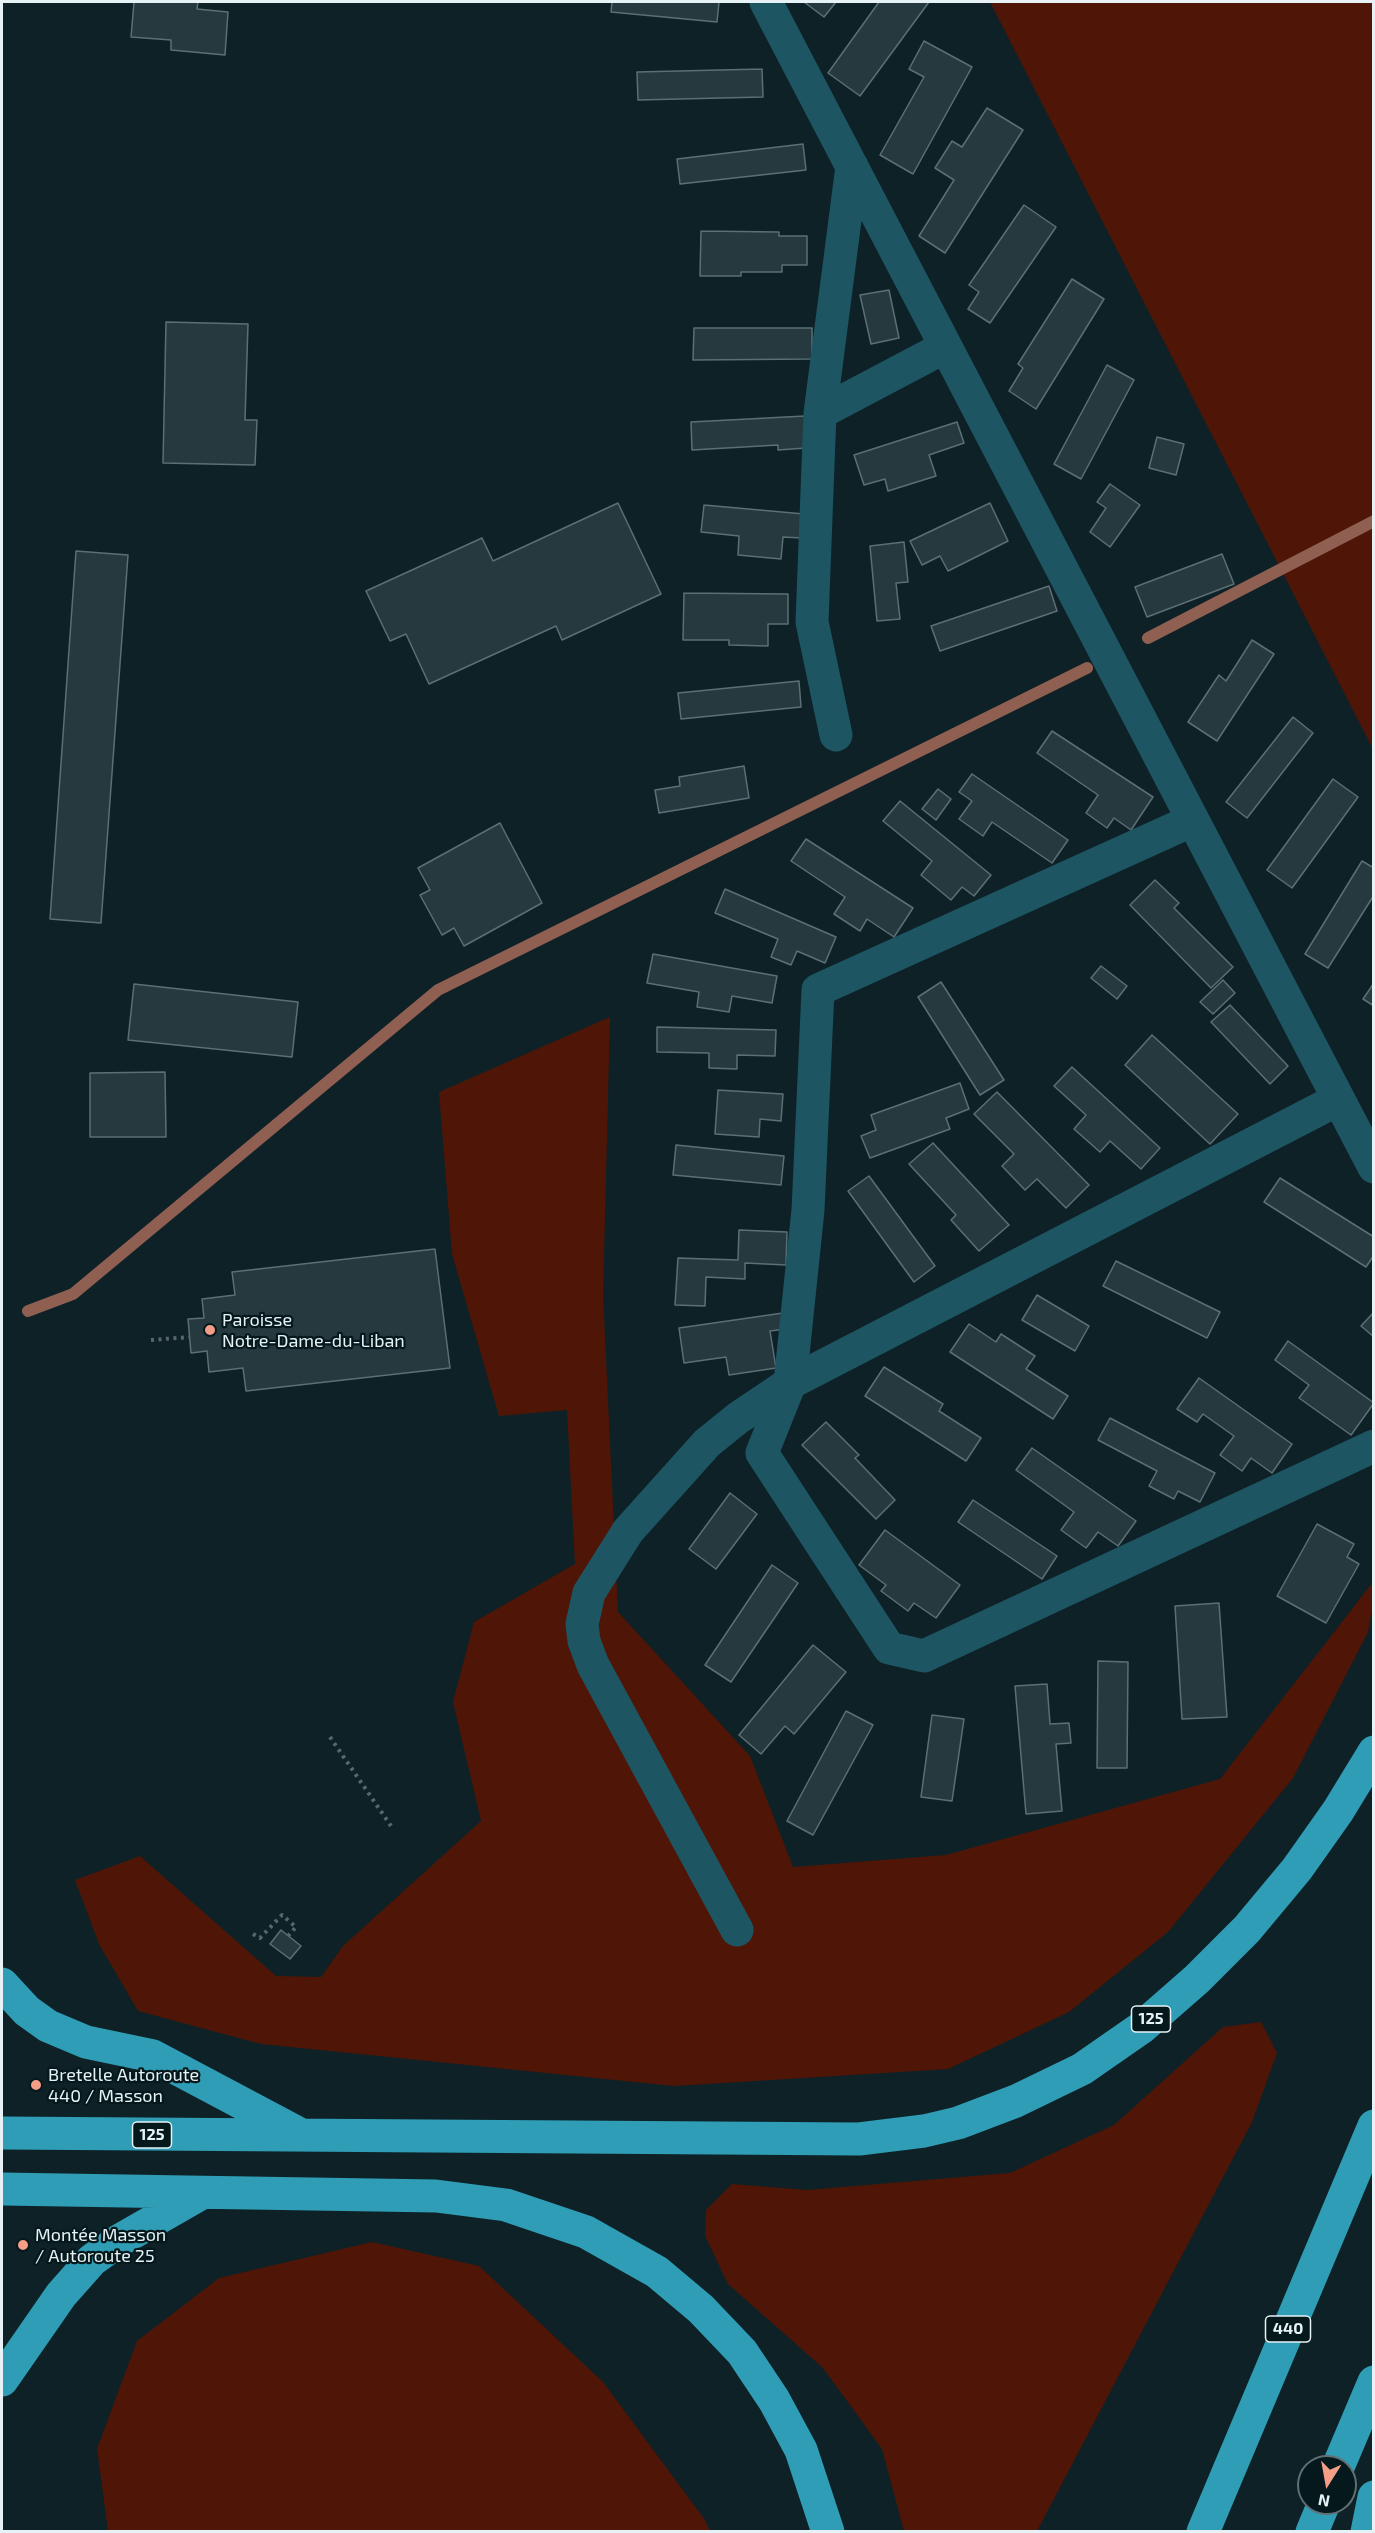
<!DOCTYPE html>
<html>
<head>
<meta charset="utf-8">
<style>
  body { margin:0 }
  #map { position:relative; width:1375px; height:2533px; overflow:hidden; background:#0e2126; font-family:"Exo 2",sans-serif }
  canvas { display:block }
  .frame { position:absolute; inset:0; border:3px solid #e6f2f5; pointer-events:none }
  .north { position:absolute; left:1297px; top:2455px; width:60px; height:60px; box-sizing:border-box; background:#05181c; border:2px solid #5f6f73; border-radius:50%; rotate:191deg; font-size:16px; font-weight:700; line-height:24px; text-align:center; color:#e6f2f5 }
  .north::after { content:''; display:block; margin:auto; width:21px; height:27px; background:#f49e87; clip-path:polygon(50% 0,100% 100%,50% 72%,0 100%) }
</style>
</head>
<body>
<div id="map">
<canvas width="1375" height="2533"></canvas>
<div class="frame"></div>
<div class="north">N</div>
</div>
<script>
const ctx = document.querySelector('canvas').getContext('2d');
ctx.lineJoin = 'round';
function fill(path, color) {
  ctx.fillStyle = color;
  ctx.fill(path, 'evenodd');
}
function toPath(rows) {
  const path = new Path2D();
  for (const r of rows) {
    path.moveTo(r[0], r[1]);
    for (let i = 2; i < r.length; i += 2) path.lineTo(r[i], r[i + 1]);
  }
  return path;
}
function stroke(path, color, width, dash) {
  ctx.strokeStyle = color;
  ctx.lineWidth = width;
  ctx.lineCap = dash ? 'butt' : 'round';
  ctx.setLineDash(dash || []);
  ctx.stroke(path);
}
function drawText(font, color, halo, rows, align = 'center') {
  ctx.font = font + ' "Exo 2",sans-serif';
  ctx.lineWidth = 4.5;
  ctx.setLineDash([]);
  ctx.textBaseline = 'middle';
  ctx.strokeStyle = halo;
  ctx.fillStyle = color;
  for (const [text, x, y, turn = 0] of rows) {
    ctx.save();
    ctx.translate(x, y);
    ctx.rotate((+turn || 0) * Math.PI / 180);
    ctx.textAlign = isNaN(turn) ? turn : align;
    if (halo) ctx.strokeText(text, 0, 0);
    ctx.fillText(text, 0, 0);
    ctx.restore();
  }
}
const green = toPath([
  [990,2,1373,2,1373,749],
  [610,1017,603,1295,618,1612,750,1756,793,1867,946,1855,1220,1779,1373,1582,1373,1604,1368,1632,1293,1778,1168,1932,1069,2012,948,2069,674,2086,261,2044,138,2011,99,1944,75,1880,140,1856,276,1976,321,1977,343,1946,481,1821,453,1702,474,1622,575,1564,567,1410,499,1416,452,1254,439,1092],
  [1261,2022,1277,2053,1252,2122,1037,2531,904,2531,882,2449,823,2368,728,2284,705,2236,706,2210,732,2184,807,2190,1010,2173,1114,2125,1223,2027],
  [372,2242,479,2266,603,2382,705,2520,710,2531,108,2531,97,2449,137,2341,219,2278]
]);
const stream = toPath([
  [1148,638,1374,521],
  [28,1311,73,1294,438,990,1087,668]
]);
const building = toPath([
  [134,2,198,2,197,9,228,12,225,55,171,50,171,40,131,37,134,2],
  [612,2,719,2,717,22,611,12,612,2],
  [804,2,836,2,824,17,804,2],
  [879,2,929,2,860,96,828,73,879,2],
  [924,41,972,67,913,174,880,155,924,77,909,69,924,41],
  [762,69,763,97,638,100,637,72,762,69],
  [987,108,1023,130,945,253,919,236,954,180,935,168,952,141,962,147,987,108],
  [803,144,806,170,680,184,677,159,803,144],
  [1024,205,1056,227,990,323,968,309,979,292,969,285,1024,205],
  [701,231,779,232,779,236,807,236,807,265,782,265,782,272,741,272,741,276,700,276,701,231],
  [1072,279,1104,299,1036,409,1009,391,1023,368,1018,364,1072,279],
  [889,290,899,338,871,344,860,295,889,290],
  [166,322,248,324,245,420,257,420,255,465,163,463,166,322],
  [694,328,812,328,812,359,693,360,694,328],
  [1107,365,1134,380,1081,479,1054,464,1107,365],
  [805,416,806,448,778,450,778,445,692,450,691,422,805,416],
  [957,422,964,443,929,455,936,476,888,491,885,479,864,485,854,455,957,422],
  [1157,437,1184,444,1176,475,1149,468,1157,437],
  [1110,484,1140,505,1110,547,1090,532,1106,508,1097,502,1110,484],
  [618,503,661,594,562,640,556,626,429,684,406,634,390,641,366,591,482,538,493,561,618,503],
  [990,503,1008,541,948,571,940,556,922,565,910,541,990,503],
  [704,505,804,514,802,538,783,537,781,559,738,555,739,536,701,532,704,505],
  [904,542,908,582,896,583,900,619,877,621,870,546,904,542],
  [76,551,128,555,101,923,50,919,76,551],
  [1222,554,1234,584,1147,617,1135,587,1222,554],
  [1049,586,1057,611,940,651,931,626,1049,586],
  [684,593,788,594,788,624,768,624,768,646,729,645,729,640,683,640,684,593],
  [1252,640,1274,654,1217,741,1188,722,1219,675,1226,681,1252,640],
  [799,681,801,707,681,719,678,693,799,681],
  [1293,717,1313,733,1247,818,1226,802,1293,717],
  [1052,731,1153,797,1131,830,1114,818,1107,828,1086,813,1098,795,1037,753,1052,731],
  [744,766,749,798,659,813,655,790,680,786,679,777,744,766],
  [972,774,1068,840,1052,863,992,822,983,836,959,819,972,801,959,792,972,774],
  [1333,779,1358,797,1292,888,1267,870,1333,779],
  [938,789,951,799,936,820,922,809,938,789],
  [900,801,991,875,974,896,962,887,951,900,921,875,932,861,883,821,900,801],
  [500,823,542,903,464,946,454,928,442,935,420,895,430,890,418,868,500,823],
  [806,839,913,908,894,937,867,919,860,931,834,914,845,897,791,861,806,839],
  [1362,861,1374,868,1374,895,1328,968,1305,954,1362,861],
  [1155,880,1179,903,1174,908,1233,967,1211,988,1130,905,1155,880],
  [725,889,836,937,825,963,797,951,791,965,771,957,778,939,715,913,725,889],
  [653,954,777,976,772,1003,732,996,729,1012,697,1007,699,992,647,983,653,954],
  [1101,966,1127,986,1117,999,1091,978,1101,966],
  [1223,980,1235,993,1213,1014,1200,1002,1223,980],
  [941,982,1004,1080,980,1095,918,997,941,982],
  [1374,983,1374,1006,1363,999,1374,983],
  [134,984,298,1002,292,1057,128,1040,134,984],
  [1230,1005,1288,1066,1270,1084,1211,1022,1230,1005],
  [657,1027,776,1030,775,1056,737,1055,737,1069,709,1068,709,1053,657,1052,657,1027],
  [1152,1035,1238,1114,1210,1144,1125,1065,1152,1035],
  [1072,1067,1160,1148,1141,1169,1110,1141,1100,1152,1074,1129,1086,1115,1054,1086,1072,1067],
  [165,1072,166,1137,90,1137,90,1073,165,1072],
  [960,1083,969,1109,946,1118,950,1129,870,1158,861,1136,876,1130,871,1115,960,1083],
  [718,1090,783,1094,781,1121,760,1119,759,1137,715,1134,718,1090],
  [997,1092,1089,1185,1066,1208,1037,1179,1025,1190,1002,1166,1014,1154,974,1114,997,1092],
  [933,1143,1009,1225,979,1251,951,1220,956,1215,909,1164,933,1143],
  [676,1145,784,1156,781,1185,673,1175,676,1145],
  [869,1176,935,1266,914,1282,848,1191,869,1176],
  [1280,1178,1374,1237,1374,1255,1366,1267,1264,1202,1280,1178],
  [739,1230,787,1232,786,1265,745,1263,745,1279,706,1277,705,1306,675,1305,678,1258,738,1260,739,1230],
  [435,1249,450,1368,246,1391,243,1368,209,1372,207,1351,191,1353,188,1319,204,1318,202,1299,235,1295,232,1272,435,1249],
  [1116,1261,1220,1312,1207,1338,1103,1286,1116,1261],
  [1037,1295,1089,1326,1075,1351,1022,1320,1037,1295],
  [1374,1312,1374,1337,1361,1326,1374,1312],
  [783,1313,786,1329,770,1331,776,1368,729,1375,726,1357,684,1363,679,1328,783,1313],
  [969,1324,996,1342,1001,1334,1035,1356,1026,1369,1068,1396,1053,1419,950,1352,969,1324],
  [1288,1341,1374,1403,1351,1435,1299,1398,1309,1385,1275,1360,1288,1341],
  [884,1367,943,1404,939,1411,981,1438,966,1461,865,1396,884,1367],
  [1199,1378,1292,1444,1272,1473,1251,1458,1242,1471,1220,1455,1234,1436,1203,1414,1197,1422,1177,1409,1199,1378],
  [1110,1418,1215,1473,1200,1502,1178,1491,1174,1499,1149,1486,1157,1471,1098,1440,1110,1418],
  [826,1422,859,1455,855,1458,895,1500,876,1519,802,1445,826,1422],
  [1032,1448,1136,1521,1118,1546,1098,1532,1086,1548,1061,1530,1074,1512,1016,1470,1032,1448],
  [730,1493,757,1514,716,1569,689,1549,730,1493],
  [973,1500,1057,1556,1042,1579,958,1522,973,1500],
  [1317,1524,1354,1544,1347,1557,1359,1564,1326,1623,1277,1596,1317,1524],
  [885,1530,960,1585,936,1618,914,1603,908,1611,881,1591,886,1585,859,1565,885,1530],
  [772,1565,798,1583,731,1682,705,1665,772,1565],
  [1219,1603,1227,1717,1182,1719,1175,1606,1219,1603],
  [813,1645,846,1672,794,1734,785,1726,761,1754,739,1735,813,1645],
  [1098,1661,1128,1662,1127,1768,1097,1768,1098,1661],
  [1047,1684,1050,1724,1069,1723,1071,1743,1056,1744,1062,1811,1026,1814,1015,1686,1047,1684],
  [846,1711,873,1725,813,1835,787,1821,846,1711],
  [932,1715,964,1719,952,1801,921,1797,932,1715],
  [281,1930,301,1946,290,1959,270,1944,281,1930]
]);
const path = toPath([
  [151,1340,190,1337],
  [330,1737,391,1826],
  [253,1934,260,1938,282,1915,296,1927,288,1936]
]);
const minor = toPath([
  [766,2,1374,1167],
  [820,413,945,347],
  [836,735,812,622,820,413,852,166],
  [1191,821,818,990,808,1210,790,1383,762,1453,889,1648,924,1656,1374,1446],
  [737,1930,593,1665,584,1641,582,1624,589,1593,628,1531,707,1443,738,1418,790,1383,1337,1100]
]);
const highway = toPath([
  [2,1984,27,2011,48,2026,86,2042,153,2056,298,2133],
  [2,2133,859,2139,924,2131,958,2123,1016,2101,1082,2069,1141,2028,1197,1979,1247,1929,1297,1869,1338,1811,1374,1752],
  [2,2189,436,2196,506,2205,586,2232,657,2272,701,2309,742,2352,774,2400,801,2450,828,2532],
  [2,2380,61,2295,92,2260,120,2240,202,2193],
  [1338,2467,1374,2382],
  [1203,2532,1374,2126],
  [1312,2532,1324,2503],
  [1367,2532,1374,2497]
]);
const markers = [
  [210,1330,6,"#f49e87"],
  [36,2085,6,"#f49e87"],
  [23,2245,6,"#f49e87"]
];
const shields = [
  [1151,2019,39],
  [152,2135,39],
  [1288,2329,45]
];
const shieldNames = [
  ["125",1151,2019],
  ["125",152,2135],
  ["440",1288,2329]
];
const poiNames = [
  ["Paroisse",222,1320],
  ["Notre-Dame-du-Liban",222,1341],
  ["Bretelle Autoroute",48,2075],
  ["440 / Masson",48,2096],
  ["Montée Masson",35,2235],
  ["/ Autoroute 25",35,2256]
];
fill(green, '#4f1607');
stroke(stream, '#8f5f52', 12);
fill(building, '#26393e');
stroke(building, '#5b7076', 1.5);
stroke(path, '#57676c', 4, [3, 4.5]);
stroke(minor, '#1d5562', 33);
stroke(highway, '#2e9db5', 33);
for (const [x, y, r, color] of markers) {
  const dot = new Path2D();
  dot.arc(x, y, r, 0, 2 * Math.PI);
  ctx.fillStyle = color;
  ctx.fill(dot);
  stroke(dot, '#05181c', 2);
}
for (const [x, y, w] of shields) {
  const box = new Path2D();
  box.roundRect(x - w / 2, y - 13, w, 26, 4.5);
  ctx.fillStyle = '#05181c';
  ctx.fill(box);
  stroke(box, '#e6f2f5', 1.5);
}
drawText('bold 16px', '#e6f2f5', null, shieldNames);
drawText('18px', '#e6f2f5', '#05181c', poiNames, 'left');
</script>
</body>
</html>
